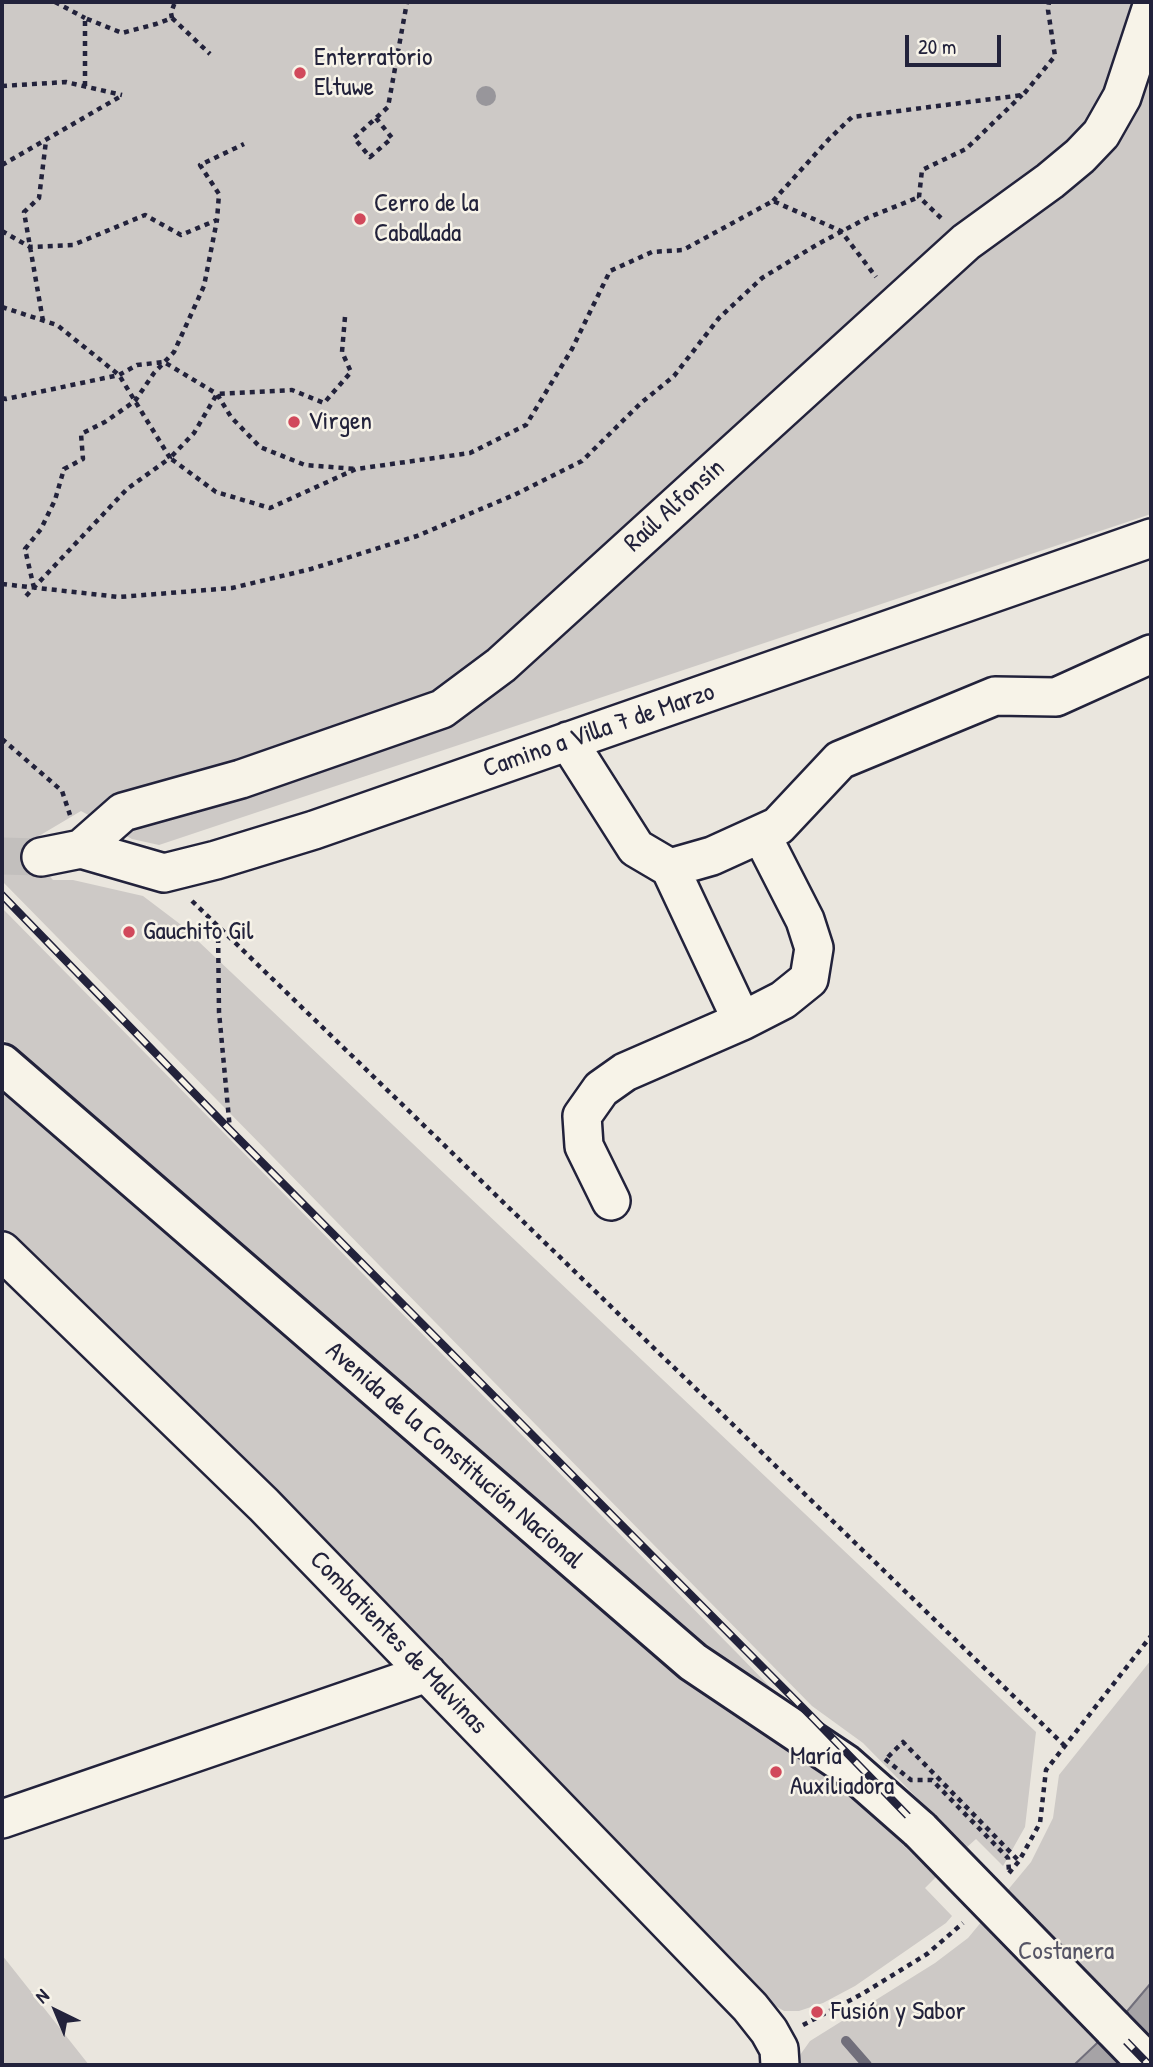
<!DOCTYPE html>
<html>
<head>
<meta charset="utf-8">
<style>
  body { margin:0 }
  #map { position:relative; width:1153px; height:2067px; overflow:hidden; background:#eae6de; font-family:"Patrick Hand",sans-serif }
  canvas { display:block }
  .frame { position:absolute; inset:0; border:4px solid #22223b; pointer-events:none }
  .north { position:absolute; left:21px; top:1976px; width:70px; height:70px; -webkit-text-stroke:5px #f7f3e8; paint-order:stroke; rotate:317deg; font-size:19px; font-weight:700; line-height:28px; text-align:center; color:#22223b }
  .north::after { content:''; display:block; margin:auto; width:24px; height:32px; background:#22223b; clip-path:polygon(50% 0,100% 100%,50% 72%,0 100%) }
  .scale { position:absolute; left:905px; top:35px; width:96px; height:32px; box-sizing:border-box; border:4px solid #22223b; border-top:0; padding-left:9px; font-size:21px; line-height:24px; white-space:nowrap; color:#22223b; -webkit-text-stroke:5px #f7f3e8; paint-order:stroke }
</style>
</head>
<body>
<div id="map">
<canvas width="1153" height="2067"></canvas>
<div class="frame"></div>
<div class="north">N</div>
<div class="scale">20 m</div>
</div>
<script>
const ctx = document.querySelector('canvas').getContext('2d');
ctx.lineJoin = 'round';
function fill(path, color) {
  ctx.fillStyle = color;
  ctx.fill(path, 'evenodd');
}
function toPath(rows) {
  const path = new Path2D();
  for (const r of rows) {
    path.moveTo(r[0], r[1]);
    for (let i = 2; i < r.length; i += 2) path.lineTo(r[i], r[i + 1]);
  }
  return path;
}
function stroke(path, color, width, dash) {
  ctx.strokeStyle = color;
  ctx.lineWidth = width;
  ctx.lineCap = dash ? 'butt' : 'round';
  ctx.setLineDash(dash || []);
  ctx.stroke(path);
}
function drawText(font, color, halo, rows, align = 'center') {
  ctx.font = font + ' "Patrick Hand",sans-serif';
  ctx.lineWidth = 5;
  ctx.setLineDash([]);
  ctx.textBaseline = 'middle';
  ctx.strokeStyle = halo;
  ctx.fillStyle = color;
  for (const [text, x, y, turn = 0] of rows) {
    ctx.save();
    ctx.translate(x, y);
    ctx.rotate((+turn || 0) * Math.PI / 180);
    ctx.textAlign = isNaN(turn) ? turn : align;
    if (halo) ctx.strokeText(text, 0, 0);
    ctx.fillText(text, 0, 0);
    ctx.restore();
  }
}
const green = toPath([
  [2,2,1151,2,1151,514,159,845,132,839,81,811,22,846,53,880,73,880,143,896,180,924,1036,1732,1025,1827,1003,1866,976,1839,966,1848,863,1743,812,1706,2,881],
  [2,908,738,1654,806,1724,699,1650,2,1038],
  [2,1089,678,1675,832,1775,936,1877,925,1888,952,1916,946,1923,855,1986,823,2003,799,2011,784,2011,769,2002,441,1660,217,1436,2,1228],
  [1151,1660,1151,1983,1113,2028,1074,2065,799,2065,800,2055,810,2041,935,1963,968,1938,1031,1862,1053,1818,1059,1775],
  [2,1955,89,2065,2,2065]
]);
const water = toPath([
  [1151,1983,1151,2065,1074,2065,1113,2028,1151,1983]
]);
const stream = toPath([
  [846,2041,867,2065]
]);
const minorTunnel = toPath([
  [2,856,41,857]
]);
const path = toPath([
  [55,2,85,18],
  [172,18,210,54],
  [2,86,66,82,122,95],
  [85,86,85,18,122,33,156,24,172,18,171,13,175,2],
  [376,118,392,138,370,157,354,138,388,107,407,2],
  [2,165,123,95],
  [773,201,829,139,852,117,1023,95,1055,56,1048,10,1049,2],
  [941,218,919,197,922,170,966,149,1022,95],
  [2,231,30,247,73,245,145,215,181,235,217,220,219,194,200,165,244,144],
  [2,307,57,325,119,375,170,458,127,489,26,596],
  [345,317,342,352,351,372,324,403,292,390,217,394,194,433,170,458,216,492,270,508,356,469,470,453,526,425,572,349,610,271,652,252,683,250,773,201,841,231,876,277],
  [43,321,24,212,39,198,46,141],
  [2,398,6,399,119,375,137,365,164,362,217,394,231,417,260,447,305,465,356,469],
  [2,584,119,597,232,588,311,569,417,536,514,495,582,461,641,403,674,376,719,318,762,278,818,244,867,218,919,197],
  [34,588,25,549,41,529,55,500,64,469,83,459,81,434,105,422,135,401,154,373,174,352,204,286,217,220],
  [2,739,62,791,70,815],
  [192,901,1065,1746],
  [218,928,219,1012,230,1130],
  [888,1757,903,1742,1019,1861],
  [1009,1873,1019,1861,1040,1823,1046,1770,1151,1636],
  [803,2025,862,1994,927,1954,963,1923]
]);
const minor = toPath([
  [568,741,636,848,670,868,712,856,778,826,840,760,995,696,1056,697,1151,654],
  [81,849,123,812,241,779,442,709,501,665,966,242,1050,181,1080,156,1101,134,1122,97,1151,9],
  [41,857,81,849,164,873,216,860,314,830,1151,538],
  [670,868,742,1021],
  [611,1201,584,1146,582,1116,601,1089,625,1072,742,1021,783,1000,809,979,814,948,805,920,761,834],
  [2,1251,264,1505,750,2007,769,2031,779,2049,780,2065],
  [2,1819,427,1673]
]);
const major = toPath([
  [2,1064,693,1662,845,1764,920,1830],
  [1113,2028,1149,2065]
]);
const rail = toPath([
  [2,895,230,1130,813,1718,1149,2065]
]);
const pathBridge = toPath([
  [885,1759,911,1780,932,1780,1008,1858,1009,1871]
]);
const majorBridge = toPath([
  [920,1830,1113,2028]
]);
const trees = [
  [486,96]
];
const markers = [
  [300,73,7,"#d1495b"],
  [360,219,7,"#d1495b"],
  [294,422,7,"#d1495b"],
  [129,932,7,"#d1495b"],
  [776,1772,7,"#d1495b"],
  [817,2012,7,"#d1495b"]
];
const poiNames = [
  ["Enterratorio",314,58],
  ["Eltuwe",314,88],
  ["Cerro de la",374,204],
  ["Caballada",374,234],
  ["Virgen",308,422],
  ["Gauchito Gil",143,932],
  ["María",790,1757],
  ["Auxiliadora",790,1787],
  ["Fusión y Sabor",831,2012]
];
const streetNames = [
  ["Raúl Alfonsín",675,506,-42],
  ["Camino a Villa 7 de Marzo",599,731,-19],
  ["Avenida de la Constitución Nacional",454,1456,41],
  ["Combatientes de Malvinas",398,1643,46]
];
const parkNames = [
  ["Costanera",1066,1952]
];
fill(green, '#cdc9c6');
fill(water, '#a6a3a6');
stroke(water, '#716f7b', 2);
stroke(stream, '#716f7b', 10);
stroke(minorTunnel, '#c2bfbd', 37, [37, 18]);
stroke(minor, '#22223b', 42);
stroke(major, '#22223b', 44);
stroke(path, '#22223b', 4.5, [5, 5]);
stroke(minor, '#f7f3e8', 37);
stroke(major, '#f7f3e8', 38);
stroke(rail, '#22223b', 8);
stroke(rail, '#f7f3e8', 5, [16]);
stroke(majorBridge, '#22223b', 44, []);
stroke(pathBridge, '#22223b', 4.5, [5, 5]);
stroke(majorBridge, '#f7f3e8', 38);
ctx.fillStyle = '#98969b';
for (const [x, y] of trees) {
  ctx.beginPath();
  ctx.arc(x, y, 10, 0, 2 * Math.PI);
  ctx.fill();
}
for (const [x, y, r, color] of markers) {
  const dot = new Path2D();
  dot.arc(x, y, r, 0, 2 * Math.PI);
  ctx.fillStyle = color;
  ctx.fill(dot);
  stroke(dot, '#f7f3e8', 2.5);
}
drawText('26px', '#22223b', '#f7f3e8', poiNames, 'left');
drawText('26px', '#22223b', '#f7f3e8', streetNames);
drawText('26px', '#555465', '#f7f3e8', parkNames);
</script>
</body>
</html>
